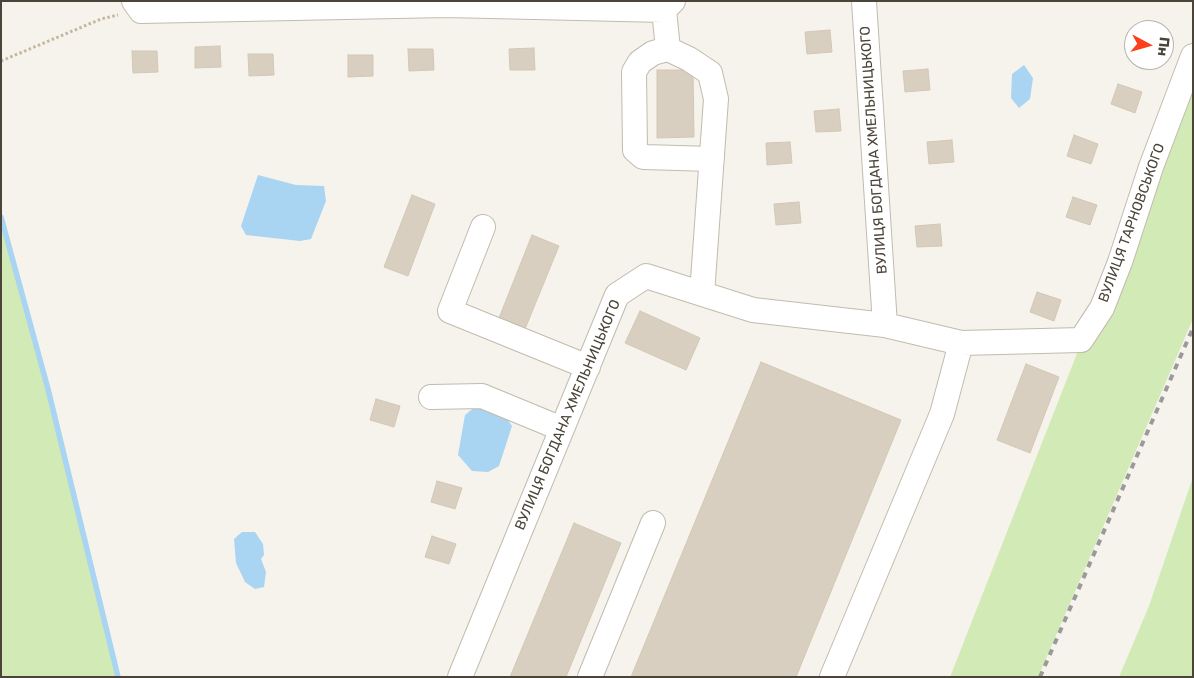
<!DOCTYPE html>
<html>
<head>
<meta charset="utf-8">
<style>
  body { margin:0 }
  #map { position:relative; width:1194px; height:678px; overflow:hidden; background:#f6f3ec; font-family:Rubik,sans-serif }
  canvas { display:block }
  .frame { position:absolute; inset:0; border:2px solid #4b4439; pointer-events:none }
  .north { position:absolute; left:1124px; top:20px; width:50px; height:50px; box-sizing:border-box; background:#fff; border:1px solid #b7b4b0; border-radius:50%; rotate:96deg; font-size:14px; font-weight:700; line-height:20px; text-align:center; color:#4b4439 }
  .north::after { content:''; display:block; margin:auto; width:18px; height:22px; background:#fc3f1d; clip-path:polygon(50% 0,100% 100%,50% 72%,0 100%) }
</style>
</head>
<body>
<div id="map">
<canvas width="1194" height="678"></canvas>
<div class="frame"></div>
<div class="north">Пн</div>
</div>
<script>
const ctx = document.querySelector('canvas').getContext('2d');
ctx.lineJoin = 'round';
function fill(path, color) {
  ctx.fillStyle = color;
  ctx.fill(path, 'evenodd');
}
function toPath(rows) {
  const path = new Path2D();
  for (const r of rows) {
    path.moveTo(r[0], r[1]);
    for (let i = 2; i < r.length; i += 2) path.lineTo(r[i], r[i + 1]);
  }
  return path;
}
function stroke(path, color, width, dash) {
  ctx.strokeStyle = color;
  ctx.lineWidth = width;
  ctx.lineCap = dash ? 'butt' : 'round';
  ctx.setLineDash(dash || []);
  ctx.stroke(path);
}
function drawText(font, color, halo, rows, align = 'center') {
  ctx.font = font + ' Rubik,sans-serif';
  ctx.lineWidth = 4;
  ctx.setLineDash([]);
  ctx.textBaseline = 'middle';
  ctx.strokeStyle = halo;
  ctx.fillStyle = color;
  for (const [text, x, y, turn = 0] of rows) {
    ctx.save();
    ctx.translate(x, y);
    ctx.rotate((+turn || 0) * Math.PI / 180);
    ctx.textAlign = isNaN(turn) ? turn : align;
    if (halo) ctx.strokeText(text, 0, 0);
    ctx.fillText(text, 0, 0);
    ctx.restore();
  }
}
const green = toPath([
  [1193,88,1193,319,1038,677,950,677,1078,351],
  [1,217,48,389,118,677,1,677],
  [1193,477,1193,677,1119,677,1149,606]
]);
const water = toPath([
  [1024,65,1033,78,1030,99,1019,108,1011,98,1012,74],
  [258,175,296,185,324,186,326,201,311,239,300,241,246,235,241,226],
  [476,406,506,417,512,426,499,466,488,472,472,471,458,455,465,415],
  [242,532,255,532,263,544,264,555,261,559,266,572,264,587,255,589,245,582,236,563,234,539]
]);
const stream = toPath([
  [1,217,48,389,118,677]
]);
const building = toPath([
  [830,30,832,52,807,54,805,32,830,30],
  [220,46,221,67,195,68,195,47,220,46],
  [534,48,535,70,510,70,509,49,534,48],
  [408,49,433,49,434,70,409,71,408,49],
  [132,51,157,51,158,72,133,73,132,51],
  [248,54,273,54,274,75,249,76,248,54],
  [348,55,373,55,373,76,348,77,348,55],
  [928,69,930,90,905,92,903,71,928,69],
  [657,70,693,70,694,137,657,138,657,70],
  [1118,84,1142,92,1135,113,1111,104,1118,84],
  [839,109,841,131,816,132,814,111,839,109],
  [1074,135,1098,144,1091,164,1067,156,1074,135],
  [952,140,954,162,929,164,927,142,952,140],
  [790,142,792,163,767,165,766,143,790,142],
  [412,195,435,204,408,276,384,267,412,195],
  [1073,197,1097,205,1090,225,1066,217,1073,197],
  [799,202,801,223,776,225,774,204,799,202],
  [940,224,942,246,917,247,915,226,940,224],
  [532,235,559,246,525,329,499,318,532,235],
  [1037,292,1061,300,1054,321,1030,312,1037,292],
  [640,311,700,338,686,370,625,343,640,311],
  [761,362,901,420,796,677,631,677,761,362],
  [1026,364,1059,377,1030,453,997,440,1026,364],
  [376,399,400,406,394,427,370,420,376,399],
  [437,481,462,488,455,509,431,502,437,481],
  [574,523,621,543,566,677,510,677,574,523],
  [432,536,456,544,449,564,425,557,432,536]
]);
const path = toPath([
  [1,61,101,19,118,15]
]);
const minor = toPath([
  [134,1,141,11,447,5,664,10,673,1],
  [664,10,668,49,689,59,710,73,716,99,702,294],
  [668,49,653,53,640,62,634,72,635,150,643,157,712,159],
  [483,227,450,311,588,367],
  [885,325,961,343,1081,340,1102,308,1120,262,1151,167,1193,56],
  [431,397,482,396,562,429],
  [460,677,617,295,646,276,753,310,885,325,864,1],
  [590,677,653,523],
  [832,677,942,414,961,343]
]);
const rail = toPath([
  [1040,677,1193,328]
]);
const streetNames = [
  ["ВУЛИЦЯ БОГДАНА ХМЕЛЬНИЦЬКОГО",874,150,-94],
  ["ВУЛИЦЯ ТАРНОВСЬКОГО",1132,223,-70],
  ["ВУЛИЦЯ БОГДАНА ХМЕЛЬНИЦЬКОГО",568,415,-67]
];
fill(green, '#d2eab5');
fill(water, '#a9d4f2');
stroke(stream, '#a9d4f2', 5.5);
fill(building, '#d8cfc1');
stroke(building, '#d3c7b4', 1);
stroke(minor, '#c2bbae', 26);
stroke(path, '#c4b79f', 3, [2.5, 2.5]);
stroke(minor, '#fff', 24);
stroke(rail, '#9a9a9a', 4, [6, 6]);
drawText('14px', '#4b4439', '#fff', streetNames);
</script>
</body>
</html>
